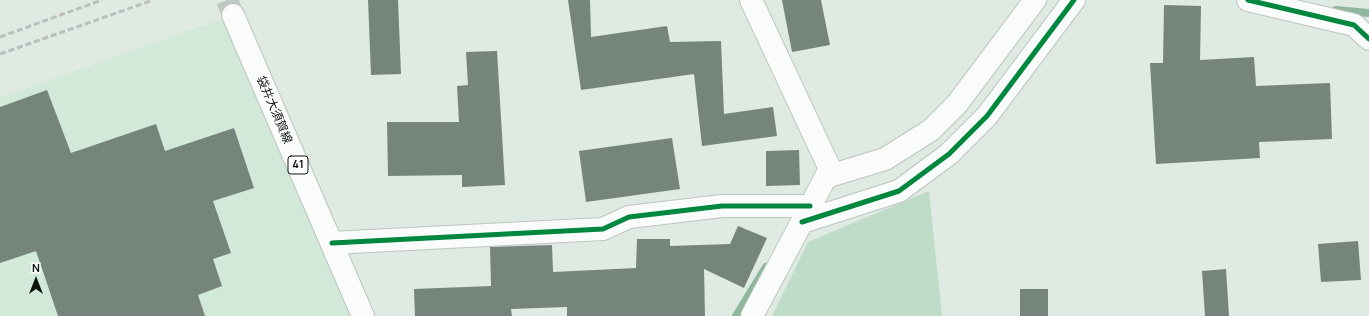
<!DOCTYPE html>
<html>
<head>
<meta charset="utf-8">
<style>
  body { margin:0 }
  #map { position:relative; width:1369px; height:316px; overflow:hidden; background:#deeae2; font-family:Manrope,sans-serif }
  canvas { display:block }
  .north { position:absolute; left:16px; top:260px; width:40px; height:40px; -webkit-text-stroke:3px #fff; paint-order:stroke; rotate:0deg; font-size:11px; font-weight:700; line-height:16px; text-align:center; color:#0c140f }
  .north::after { content:''; display:block; margin:auto; width:14px; height:18px; background:#0c140f; clip-path:polygon(50% 0,100% 100%,50% 72%,0 100%) }
</style>
</head>
<body>
<div id="map">
<canvas width="1369" height="316"></canvas>
<div class="north">N</div>
</div>
<script>
const ctx = document.querySelector('canvas').getContext('2d');
ctx.lineJoin = 'round';
function fill(path, color) {
  ctx.fillStyle = color;
  ctx.fill(path, 'evenodd');
}
function toPath(rows) {
  const path = new Path2D();
  for (const r of rows) {
    path.moveTo(r[0], r[1]);
    for (let i = 2; i < r.length; i += 2) path.lineTo(r[i], r[i + 1]);
  }
  return path;
}
function stroke(path, color, width, dash) {
  ctx.strokeStyle = color;
  ctx.lineWidth = width;
  ctx.lineCap = dash ? 'butt' : 'round';
  ctx.setLineDash(dash || []);
  ctx.stroke(path);
}
function drawText(font, color, halo, rows, align = 'center') {
  ctx.font = font + ' Manrope,"Noto Sans JP",sans-serif';
  ctx.lineWidth = 4;
  ctx.setLineDash([]);
  ctx.textBaseline = 'middle';
  ctx.strokeStyle = halo;
  ctx.fillStyle = color;
  for (const [text, x, y, turn = 0] of rows) {
    ctx.save();
    ctx.translate(x, y);
    ctx.rotate((+turn || 0) * Math.PI / 180);
    ctx.textAlign = isNaN(turn) ? turn : align;
    if (halo) ctx.strokeText(text, 0, 0);
    ctx.fillText(text, 0, 0);
    ctx.restore();
  }
}
const built = toPath([
  [233,15,359,316,0,316,0,98]
]);
const green = toPath([
  [929,191,942,316,772,316,808,242]
]);
const stream = toPath([
  [1336,10,1369,13],
  [736,316,766,267]
]);
const building = toPath([
  [368,0,398,0,401,74,371,75],
  [568,0,590,0,591,37,667,26,670,42,721,41,724,114,773,107,777,136,702,146,694,74,581,90],
  [782,0,821,0,830,45,792,52],
  [1164,5,1201,6,1200,60,1254,57,1256,86,1330,83,1332,139,1259,142,1260,158,1156,164,1150,63,1163,63],
  [497,51,505,185,462,187,462,175,388,176,387,122,459,122,457,86,468,85,466,52],
  [47,90,71,153,156,124,165,151,234,128,254,188,213,201,231,253,213,259,222,286,198,295,205,316,58,316,36,251,0,263,0,107],
  [672,138,680,189,586,202,579,151],
  [799,150,800,185,766,186,766,151],
  [738,226,767,238,744,288,704,269,705,316,567,316,567,307,511,309,512,316,415,316,414,289,491,286,490,247,552,245,553,272,636,268,637,239,670,239,670,246,730,244],
  [1358,241,1361,280,1321,282,1318,244],
  [1226,269,1229,316,1205,316,1202,271],
  [1020,289,1048,289,1048,316,1020,316]
]);
const majorTunnel = toPath([
  [227,0,233,15]
]);
const minor = toPath([
  [751,0,830,169,752,316],
  [1248,0,1354,25,1369,39],
  [826,177,885,159,931,130,957,104,1035,0],
  [802,222,899,191,949,154,987,116,1074,0],
  [332,243,603,229,629,217,722,206,810,206]
]);
const major = toPath([
  [233,15,363,316]
]);
const rail = toPath([
  [0,37,102,0],
  [0,54,153,0]
]);
const cycleway = toPath([
  [1248,0,1354,25,1369,39],
  [802,222,899,191,949,154,987,116,1074,0],
  [332,243,603,229,629,217,722,206,810,206]
]);
const shields = [
  [298,165,20]
];
const shieldNames = [
  ["41",298,165]
];
const streetNames = [
  ["袋井大須賀線",274,110,67]
];
fill(built, '#d2e8d9');
fill(green, '#bedcc8');
stroke(stream, '#90b79d', 8);
fill(building, '#76857c');
stroke(majorTunnel, '#becac2', 22, [22, 11]);
stroke(minor, '#bcc6bf', 24);
stroke(major, '#bcc6bf', 24);
stroke(minor, '#fafcfb', 22);
stroke(major, '#fafcfb', 22);
stroke(rail, '#babebc', 3, [6, 3]);
stroke(cycleway, '#00873e', 5);
for (const [x, y, w] of shields) {
  const box = new Path2D();
  box.roundRect(x - w / 2, y - 9, w, 18, 3);
  ctx.fillStyle = '#fff';
  ctx.fill(box);
  stroke(box, '#0c140f', 1);
}
drawText('bold 11px', '#0c140f', null, shieldNames);
drawText('12px', '#0c140f', '#fff', streetNames);
</script>
</body>
</html>
